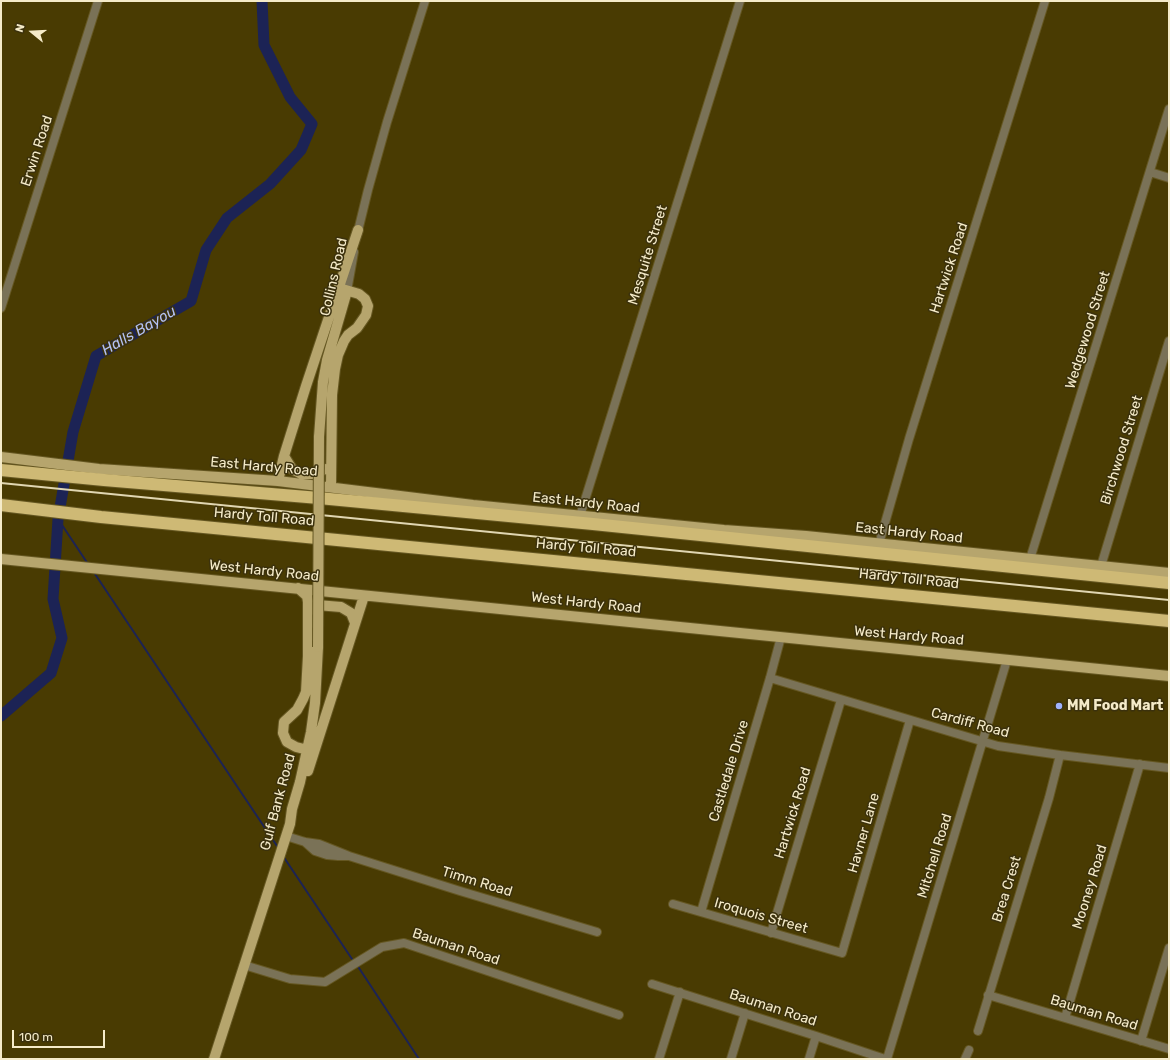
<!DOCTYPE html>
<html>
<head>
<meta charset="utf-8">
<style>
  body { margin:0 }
  #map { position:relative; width:1170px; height:1060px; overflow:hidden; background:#493b02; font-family:Rubik,sans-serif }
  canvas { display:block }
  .frame { position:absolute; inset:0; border:2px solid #f5ebc9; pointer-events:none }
  .north { position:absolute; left:12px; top:12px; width:40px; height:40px; -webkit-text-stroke:3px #3b310d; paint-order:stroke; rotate:288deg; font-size:11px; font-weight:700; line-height:16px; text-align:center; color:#f5ebc9 }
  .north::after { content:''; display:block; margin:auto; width:14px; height:18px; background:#f5ebc9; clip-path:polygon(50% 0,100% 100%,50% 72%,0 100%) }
  .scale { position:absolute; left:12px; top:1030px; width:93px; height:18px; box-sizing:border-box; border:2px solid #f5ebc9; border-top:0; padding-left:5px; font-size:12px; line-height:14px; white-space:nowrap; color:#f5ebc9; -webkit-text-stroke:3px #3b310d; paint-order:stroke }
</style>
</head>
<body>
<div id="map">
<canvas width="1170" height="1060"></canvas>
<div class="frame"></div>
<div class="north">N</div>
<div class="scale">100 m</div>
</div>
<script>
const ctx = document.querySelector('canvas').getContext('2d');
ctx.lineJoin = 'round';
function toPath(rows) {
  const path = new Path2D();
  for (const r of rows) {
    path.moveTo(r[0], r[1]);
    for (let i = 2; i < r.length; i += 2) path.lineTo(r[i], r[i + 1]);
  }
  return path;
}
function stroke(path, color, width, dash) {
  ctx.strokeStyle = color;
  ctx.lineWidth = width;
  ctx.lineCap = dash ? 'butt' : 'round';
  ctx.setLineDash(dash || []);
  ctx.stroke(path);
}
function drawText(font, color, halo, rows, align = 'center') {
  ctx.font = font + ' Rubik,sans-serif';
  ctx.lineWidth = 3;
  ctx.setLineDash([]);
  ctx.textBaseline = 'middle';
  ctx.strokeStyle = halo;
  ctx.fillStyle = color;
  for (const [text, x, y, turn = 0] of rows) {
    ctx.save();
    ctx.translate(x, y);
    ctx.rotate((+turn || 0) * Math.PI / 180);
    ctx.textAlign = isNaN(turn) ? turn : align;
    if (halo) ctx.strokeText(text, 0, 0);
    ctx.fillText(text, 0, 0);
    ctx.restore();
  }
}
const stream = toPath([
  [58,519,88,564],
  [93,571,279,849],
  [283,856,354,962],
  [357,965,419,1059]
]);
const river = toPath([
  [1,716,51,673,62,638,53,599,58,519,73,432,96,356,191,301,206,250,227,218,270,184,301,150,312,124,290,97,264,45,262,1]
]);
const minor = toPath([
  [1150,172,1169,178],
  [357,235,368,190,387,122,425,1],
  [347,291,354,252],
  [1,308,98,1],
  [580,516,740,1],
  [879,544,909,439,1045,1],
  [1030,559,1169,109],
  [1101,566,1169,341],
  [770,678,998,746,1060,755,1169,768],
  [286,836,305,842,319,844,349,856,460,891,597,932],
  [305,842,315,851,327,855,338,856,348,856],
  [673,904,842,953,910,720],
  [701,912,770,678,781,637],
  [771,933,841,700],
  [244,965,290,979,325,982,382,947,404,943,619,1015],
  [652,984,816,1036,885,1059],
  [988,995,1169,1049],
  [1065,1018,1140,764],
  [978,1031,1049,798,1060,755],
  [1141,1041,1169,948],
  [659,1059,680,992],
  [731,1059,745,1013],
  [809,1059,816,1036],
  [887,1059,1007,660],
  [965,1059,969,1050]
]);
const major = toPath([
  [319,437,323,382,327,360,347,291],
  [284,456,292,469,301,474,315,474,325,469],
  [1,457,99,469,278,481,473,505,724,530,806,536,1169,573],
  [278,481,284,456,306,386,358,230],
  [331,487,332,395,335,369,338,355,344,341,348,335,357,328,366,315,368,306,365,299,359,294,339,288],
  [1,559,1169,676],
  [298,588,307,596,308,602,308,656,306,692,303,699,297,710,284,722,283,733,287,742,296,747,312,751],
  [311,609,317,605,341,607,351,613,355,623],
  [308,771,364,596],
  [214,1059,290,824,292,809,300,782,311,732,315,703,318,647]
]);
const highway = toPath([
  [1,470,104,480,319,498,593,524,1169,583],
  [1,505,101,517,1169,621]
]);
const rail = toPath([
  [1,483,1169,600]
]);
const majorBridge = toPath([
  [318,647,319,437]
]);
const markers = [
  [1059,706,4,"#a0b3fd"]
];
const streetNames = [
  ["Erwin Road",37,151,-72],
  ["Mesquite Street",648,255,-73],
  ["Hartwick Road",949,268,-72],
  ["Collins Road",334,277,-77],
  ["Wedgewood Street",1088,330,-73],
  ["Birchwood Street",1122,450,-73],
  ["East Hardy Road",264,467,5],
  ["East Hardy Road",586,503,6],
  ["Hardy Toll Road",264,517,5],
  ["East Hardy Road",909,533,6],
  ["Hardy Toll Road",586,548,5],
  ["West Hardy Road",264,571,6],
  ["Hardy Toll Road",909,579,6],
  ["West Hardy Road",586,603,6],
  ["West Hardy Road",909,636,5],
  ["Cardiff Road",970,723,15],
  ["Castledale Drive",729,771,-73],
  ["Gulf Bank Road",278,802,-75],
  ["Hartwick Road",793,813,-73],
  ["Havner Lane",864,833,-74],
  ["Mitchell Road",935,856,-73],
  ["Timm Road",477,882,17],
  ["Mooney Road",1090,887,-73],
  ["Brea Crest",1007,889,-73],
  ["Iroquois Street",761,916,16],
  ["Bauman Road",456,947,18],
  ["Bauman Road",773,1008,18],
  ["Bauman Road",1094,1013,17]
];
const poiNames = [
  ["MM Food Mart",1067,706]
];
const waterNames = [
  ["Halls Bayou",139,331,-30]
];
stroke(stream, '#1c2355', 2);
stroke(river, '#1c2355', 11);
stroke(minor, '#655722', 10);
stroke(major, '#655722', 12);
stroke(highway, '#655722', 14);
stroke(minor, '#7a7257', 8);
stroke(major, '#b6a56d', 10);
stroke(highway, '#ceb975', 12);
stroke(rail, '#e0d6b1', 2);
stroke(majorBridge, '#655722', 12, []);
stroke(majorBridge, '#b6a56d', 10);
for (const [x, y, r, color] of markers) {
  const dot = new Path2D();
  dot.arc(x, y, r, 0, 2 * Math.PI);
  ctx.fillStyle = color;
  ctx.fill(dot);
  stroke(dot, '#3b310d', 1.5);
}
drawText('14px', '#f5ebc9', '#3b310d', streetNames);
drawText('bold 14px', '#f5ebc9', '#3b310d', poiNames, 'left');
drawText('italic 15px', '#b4c1f3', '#3b310d', waterNames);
</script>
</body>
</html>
